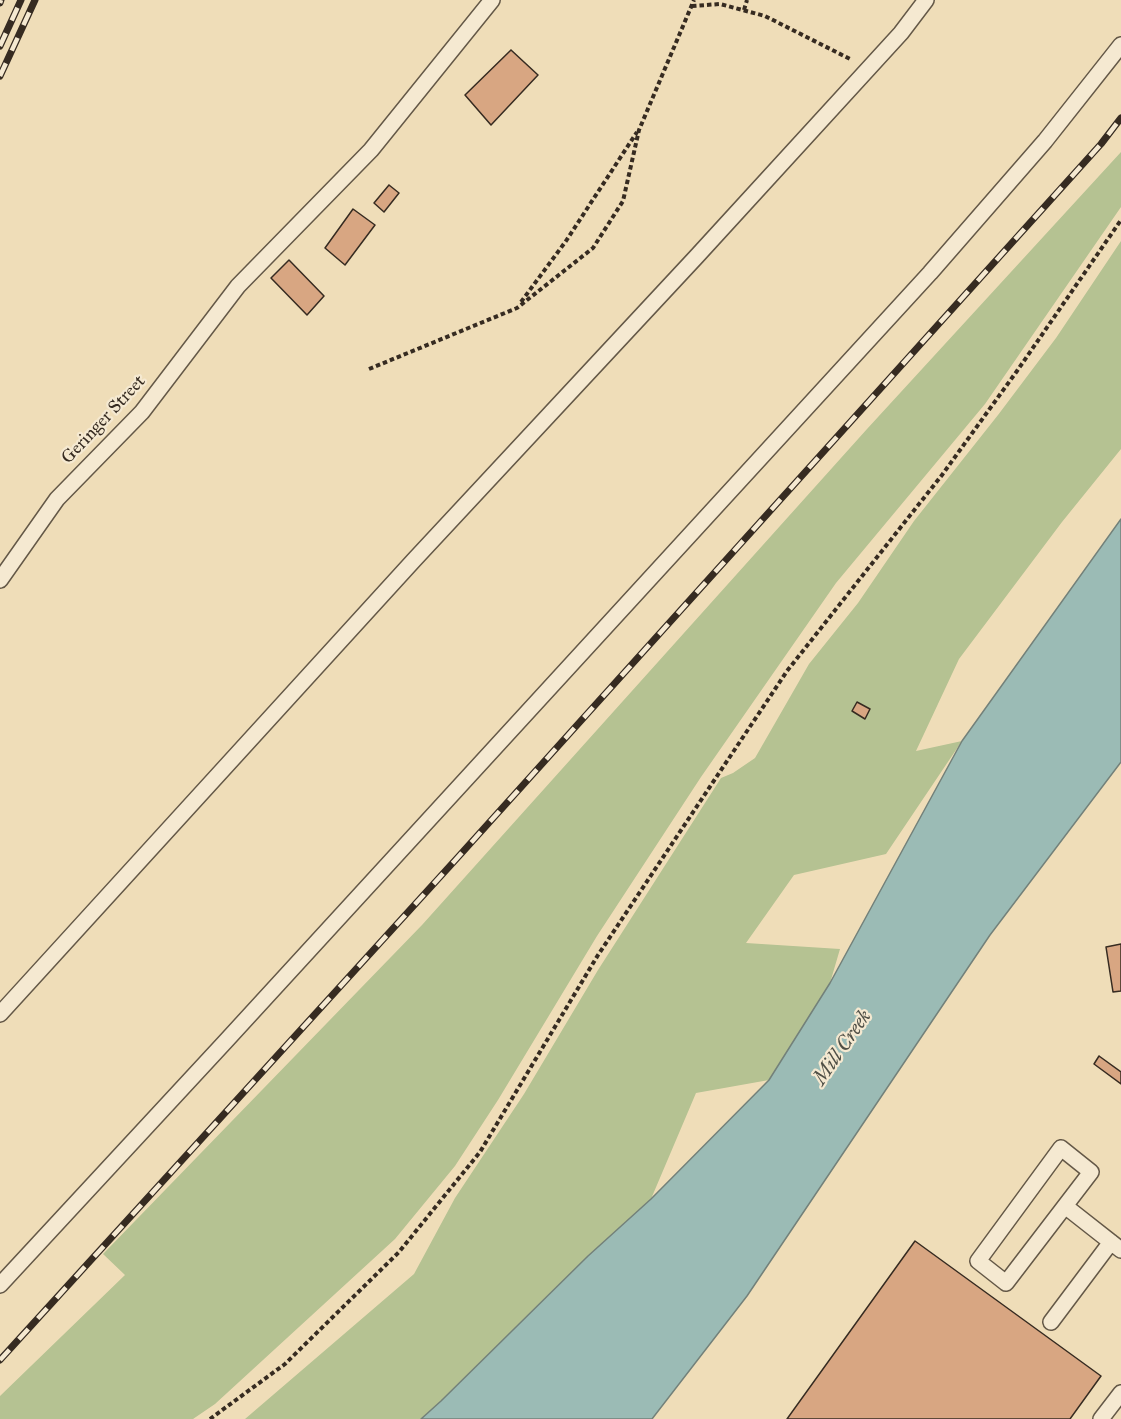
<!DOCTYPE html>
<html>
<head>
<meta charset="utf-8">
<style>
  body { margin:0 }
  canvas { display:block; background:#efddb8 }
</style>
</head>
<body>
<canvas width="1121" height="1419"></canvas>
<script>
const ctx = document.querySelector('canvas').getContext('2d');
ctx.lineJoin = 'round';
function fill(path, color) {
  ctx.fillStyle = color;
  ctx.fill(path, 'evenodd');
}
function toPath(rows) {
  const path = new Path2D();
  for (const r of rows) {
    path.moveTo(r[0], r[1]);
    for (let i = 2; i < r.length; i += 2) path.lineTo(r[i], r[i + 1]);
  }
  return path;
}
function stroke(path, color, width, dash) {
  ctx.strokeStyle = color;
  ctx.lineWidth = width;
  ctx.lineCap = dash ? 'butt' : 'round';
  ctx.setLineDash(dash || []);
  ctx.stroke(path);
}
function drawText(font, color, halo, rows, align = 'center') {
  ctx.font = font + ' "IM FELL Great Primer",serif';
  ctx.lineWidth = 4.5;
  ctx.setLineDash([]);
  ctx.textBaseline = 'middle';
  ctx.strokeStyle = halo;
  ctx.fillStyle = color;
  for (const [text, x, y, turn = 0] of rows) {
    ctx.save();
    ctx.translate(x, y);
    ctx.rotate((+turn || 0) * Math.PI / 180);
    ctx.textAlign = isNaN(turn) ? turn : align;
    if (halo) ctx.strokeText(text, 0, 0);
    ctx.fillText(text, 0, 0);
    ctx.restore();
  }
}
const green = toPath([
  [1121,152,1121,207,985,404,836,583,701,777,597,936,498,1100,455,1166,395,1239,215,1404,193,1419,0,1419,0,1396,125,1275,103,1254,422,925,867,429],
  [1121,241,1121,449,1062,522,959,659,916,751,962,741,886,854,794,875,746,943,840,949,830,983,769,1080,696,1093,651,1199,588,1256,441,1401,421,1419,245,1419,414,1274,455,1198,524,1094,598,970,721,778,733,773,755,758,809,664,858,603,914,521,998,415,1056,338]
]);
const water = toPath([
  [1121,519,1121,762,990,935,747,1296,652,1419,421,1419,441,1401,588,1256,651,1199,769,1080,830,983,962,741,1121,519]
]);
const building = toPath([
  [511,50,538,75,491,125,465,95,511,50],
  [389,185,399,193,384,212,374,203,389,185],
  [353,209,375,225,345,265,325,248,353,209],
  [289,260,324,296,307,315,271,278,289,260],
  [857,702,870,709,865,719,852,711,857,702],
  [1121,944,1121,991,1113,992,1106,947,1121,944],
  [1099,1056,1121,1072,1121,1084,1094,1064,1099,1056],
  [915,1241,1101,1376,1070,1419,787,1419,915,1241]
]);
const path = toPath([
  [692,6,720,4,765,16,852,60],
  [744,10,747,0],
  [521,302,566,241,637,132],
  [369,369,517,308,593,248,623,201,639,130,694,0],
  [210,1419,285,1364,399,1252,480,1152,598,955,787,671,942,475,1017,371,1121,220]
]);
const lane = toPath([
  [0,580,57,499,142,412,238,286,371,150,492,0],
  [0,1014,414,560,697,256,869,68,901,33,926,0],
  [1061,1148,1091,1172,1006,1283,978,1261,1061,1148],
  [1065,1206,1121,1250],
  [0,1285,225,1042,930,273,1045,141,1121,45],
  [1051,1322,1111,1242],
  [1101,1419,1121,1393]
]);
const rail = toPath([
  [0,3,1,0],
  [0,46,21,0],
  [0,76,35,0],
  [0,1360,459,856,1101,144,1121,118]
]);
const streetNames = [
  ["Geringer Street",104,420,-47]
];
const waterNames = [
  ["Mill Creek",843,1048,-55]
];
fill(green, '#b5c292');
fill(water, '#9bbbb5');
stroke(water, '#73817a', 1.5);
fill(building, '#d8a682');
stroke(building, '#362b21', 1.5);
stroke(lane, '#645847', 18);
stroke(path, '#362b21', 4, [4.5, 3]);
stroke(lane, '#f5e9d1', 15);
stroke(rail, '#362b21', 7);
stroke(rail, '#f5e9d1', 4.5, [14]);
drawText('18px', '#362b21', '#f5e9d1', streetNames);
drawText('italic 20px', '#4f4f46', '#f5e9d1', waterNames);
</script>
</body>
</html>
